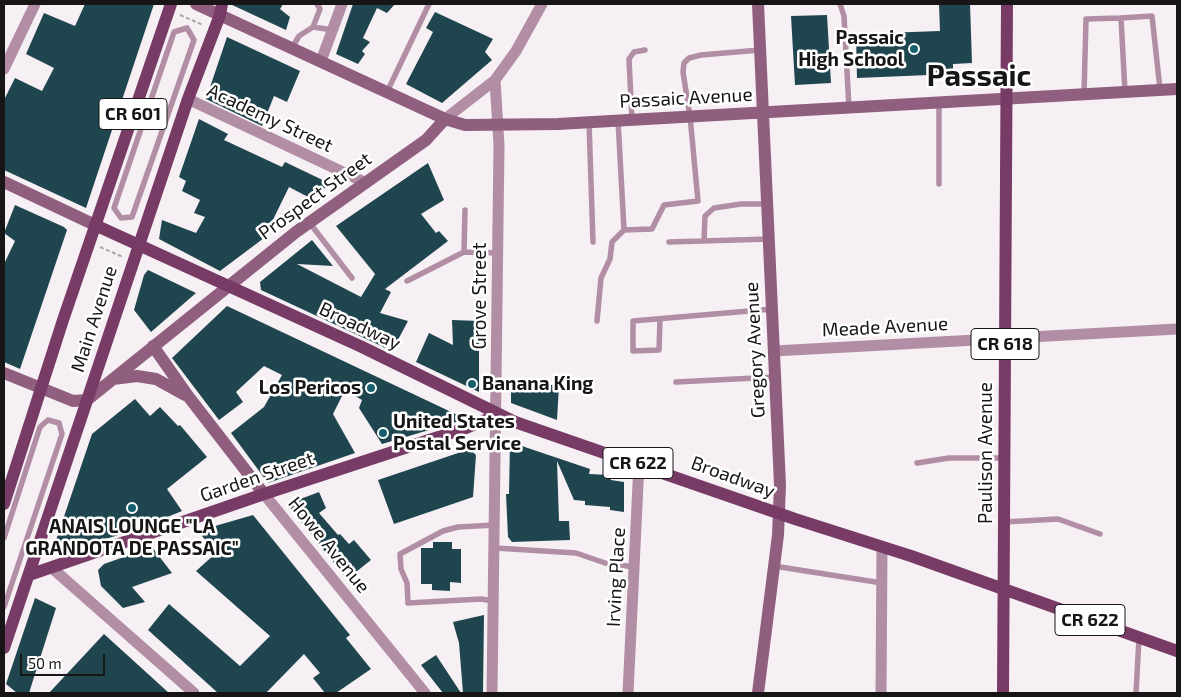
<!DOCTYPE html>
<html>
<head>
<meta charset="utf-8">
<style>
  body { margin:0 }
  #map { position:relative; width:1181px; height:697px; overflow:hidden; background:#f6eff3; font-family:"Exo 2",sans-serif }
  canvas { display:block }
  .frame { position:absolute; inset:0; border:5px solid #171516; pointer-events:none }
  .scale { position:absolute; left:20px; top:654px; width:85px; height:22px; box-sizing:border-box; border:2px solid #171516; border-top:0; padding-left:6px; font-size:15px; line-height:18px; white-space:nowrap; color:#171516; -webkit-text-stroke:4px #fff; paint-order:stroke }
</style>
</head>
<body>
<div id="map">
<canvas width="1181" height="697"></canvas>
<div class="frame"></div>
<div class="scale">50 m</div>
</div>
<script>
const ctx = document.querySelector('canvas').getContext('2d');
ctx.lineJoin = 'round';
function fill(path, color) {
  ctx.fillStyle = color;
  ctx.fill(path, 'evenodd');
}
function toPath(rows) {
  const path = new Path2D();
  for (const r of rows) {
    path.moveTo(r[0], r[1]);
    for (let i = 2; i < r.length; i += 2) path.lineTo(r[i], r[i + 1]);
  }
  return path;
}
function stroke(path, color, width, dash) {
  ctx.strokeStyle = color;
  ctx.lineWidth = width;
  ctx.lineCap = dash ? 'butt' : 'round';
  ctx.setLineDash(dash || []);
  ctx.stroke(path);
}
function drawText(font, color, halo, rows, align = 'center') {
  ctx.font = font + ' "Exo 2",sans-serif';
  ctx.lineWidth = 5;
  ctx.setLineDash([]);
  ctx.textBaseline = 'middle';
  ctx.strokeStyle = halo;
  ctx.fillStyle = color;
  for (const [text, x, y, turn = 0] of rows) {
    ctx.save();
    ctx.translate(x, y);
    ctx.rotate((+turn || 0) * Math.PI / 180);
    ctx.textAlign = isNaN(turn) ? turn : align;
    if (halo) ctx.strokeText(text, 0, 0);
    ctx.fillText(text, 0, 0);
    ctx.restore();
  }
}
const building = toPath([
  [85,4,154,4,86,208,4,170,4,100,15,78,42,91,54,68,26,54,44,13,75,26],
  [230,4,283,4,280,9,290,17,286,30],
  [353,4,395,4,387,13,377,8,363,38,370,42,362,51,365,54,358,64,336,54],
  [939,4,970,4,972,63,953,64,953,74,857,78,856,34,940,31],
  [435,12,493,39,485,52,492,60,442,103,406,84,433,32,426,28],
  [827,15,831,83,795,85,791,16],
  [227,37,300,71,287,102,274,96,262,126,206,99],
  [199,119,228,134,224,140,282,167,285,162,331,184,310,198,289,187,264,238,220,271,159,239,162,220,196,233,205,217,194,213,200,200,182,191,186,181,179,177],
  [428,163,444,200,421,214,436,233,439,231,448,241,385,289,391,292,380,313,408,321,392,351,261,290,260,282,312,240,333,266,297,264,361,297,375,274,336,226],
  [15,205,64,227,67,230,20,369,4,362,4,264,15,241,4,233],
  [148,270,196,293,151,332,134,310,144,275],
  [227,306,466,419,382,444,359,408,362,400,345,390,333,414,355,453,268,483,231,433,264,407,282,375,264,366,236,392,243,402,219,420,172,358],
  [452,320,479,321,479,392,416,362,429,333,453,345],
  [511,384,559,385,557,420,511,403],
  [135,399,150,416,160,407,178,426,180,425,207,457,167,489,182,511,138,529,60,553,54,546,92,434],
  [510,442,590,469,589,474,609,475,611,480,624,482,624,512,610,510,610,507,585,505,585,501,574,500,557,461,559,521,569,521,570,540,512,542,508,537,506,494,509,494],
  [470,449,476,455,473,497,394,524,378,480],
  [319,492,326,508,319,513,338,535,340,534,349,544,354,540,371,560,347,579,287,504],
  [253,515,350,635,346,638,371,669,336,693,325,693,313,678,320,673,304,654,266,693,218,693,148,630,169,604,240,666,270,636,196,571,216,553,198,531],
  [433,542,452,542,452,549,461,549,461,583,450,582,450,591,432,590,432,584,421,584,421,548,433,548],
  [152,547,172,573,132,587,145,602,123,608,101,586,98,570,104,564],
  [35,598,56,608,29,693,17,693,6,684],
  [484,615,483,693,463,693,459,643,453,622],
  [104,634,169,693,49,693],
  [436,655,461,693,443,693,421,665]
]);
const path = toPath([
  [180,15,203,25],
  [100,247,123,257]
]);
const lane = toPath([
  [840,4,844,16,849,108],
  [1121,18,1152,16,1160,89],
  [313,27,320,9,317,4],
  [187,28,194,40,132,217,121,218,114,208,171,41,174,32,187,28],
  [292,48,299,36,313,27,333,30],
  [387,92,429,4],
  [1084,94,1086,19,1121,18,1125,92],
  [939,103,939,184],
  [618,120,624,230,652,229,664,205,698,201,690,116,683,72,684,63,689,58,701,55,760,50],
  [632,120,629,59,634,52,645,50],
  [589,122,593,242],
  [309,222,352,278],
  [704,241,705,216,714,208,741,204,767,204],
  [669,242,769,239],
  [464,252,465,210],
  [407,281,464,252,498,253],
  [660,319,659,350,633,351,633,321,772,309],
  [597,321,601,278,610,259,612,242,624,230],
  [676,382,775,377],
  [917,463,949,458,1004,458],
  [1004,522,1058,519,1100,534],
  [4,538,40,427,48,420,59,423,62,434,4,607],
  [495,548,576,553,605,563,634,567],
  [774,566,882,583],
  [494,601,481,599,408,603,407,583,401,569,400,554,443,531,458,527,495,525],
  [1136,693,1139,638]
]);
const street = toPath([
  [321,61,342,4],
  [4,69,35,4],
  [188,99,364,182],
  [445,119,495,80,516,51,542,4],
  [774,351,1177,329],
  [264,494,425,693],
  [52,568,194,693],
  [492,693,499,145,495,80],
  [628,693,639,463],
  [881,693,882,547]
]);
const secondary = toPath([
  [196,4,445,119,465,125,558,124,1177,89],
  [4,182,95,225],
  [153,346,188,396,264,494],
  [4,373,73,401,87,400,296,232,426,140,445,119],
  [113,379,137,376,156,379,185,395],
  [758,693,778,535,780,485,758,4]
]);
const primary = toPath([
  [95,225,362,347,515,422,795,519,911,556,1177,651],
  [4,504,63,320,171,4],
  [29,575,264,494,466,428,497,415],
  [4,648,188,99,220,15,222,4],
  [1003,693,1007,4]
]);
const markers = [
  [914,49,5,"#155f6e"],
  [472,384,5,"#155f6e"],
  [371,388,5,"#155f6e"],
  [383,433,5,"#155f6e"],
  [132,508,5,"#155f6e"]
];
const shields = [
  [133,114,68],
  [1005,344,68],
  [638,463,70],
  [1090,620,70]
];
const shieldNames = [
  ["CR 601",133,114],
  ["CR 618",1005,344],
  ["CR 622",638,463],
  ["CR 622",1090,620]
];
const poiNames = [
  ["Passaic",904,38],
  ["High School",904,60],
  ["Banana King",482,384,"left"],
  ["Los Pericos",361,388],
  ["United States",393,422,"left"],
  ["Postal Service",393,444,"left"],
  ["ANAIS LOUNGE \"LA",132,527,"center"],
  ["GRANDOTA DE PASSAIC\"",132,549,"center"]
];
const streetNames = [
  ["Passaic Avenue",686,98,-3],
  ["Academy Street",270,118,25],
  ["Prospect Street",315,196,-36],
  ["Grove Street",480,296,-90],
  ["Main Avenue",94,319,-72],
  ["Broadway",360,326,25],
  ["Meade Avenue",885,327,-3],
  ["Gregory Avenue",755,350,-93],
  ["Paulison Avenue",986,453,-90],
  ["Garden Street",257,477,-19],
  ["Broadway",733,477,20],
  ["Howe Avenue",329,545,51],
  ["Irving Place",616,577,-87]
];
const townNames = [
  ["Passaic",979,76]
];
fill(building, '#1f464f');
stroke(path, '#aba5a8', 2, [4, 2.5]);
stroke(lane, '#b18ea4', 5.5);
stroke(street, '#b18ea4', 11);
stroke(secondary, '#905e7f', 12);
stroke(primary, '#773b65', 12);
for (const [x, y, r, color] of markers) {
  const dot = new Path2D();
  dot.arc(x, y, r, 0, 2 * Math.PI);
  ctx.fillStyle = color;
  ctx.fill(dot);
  stroke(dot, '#fff', 2);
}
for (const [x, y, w] of shields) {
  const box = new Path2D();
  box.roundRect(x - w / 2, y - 15.5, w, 31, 4);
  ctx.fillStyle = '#fff';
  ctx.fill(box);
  stroke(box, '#171516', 1);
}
drawText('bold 18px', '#171516', null, shieldNames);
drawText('bold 19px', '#171516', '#fff', poiNames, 'right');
drawText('19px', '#171516', '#fff', streetNames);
drawText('bold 29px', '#171516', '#fff', townNames);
</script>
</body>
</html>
